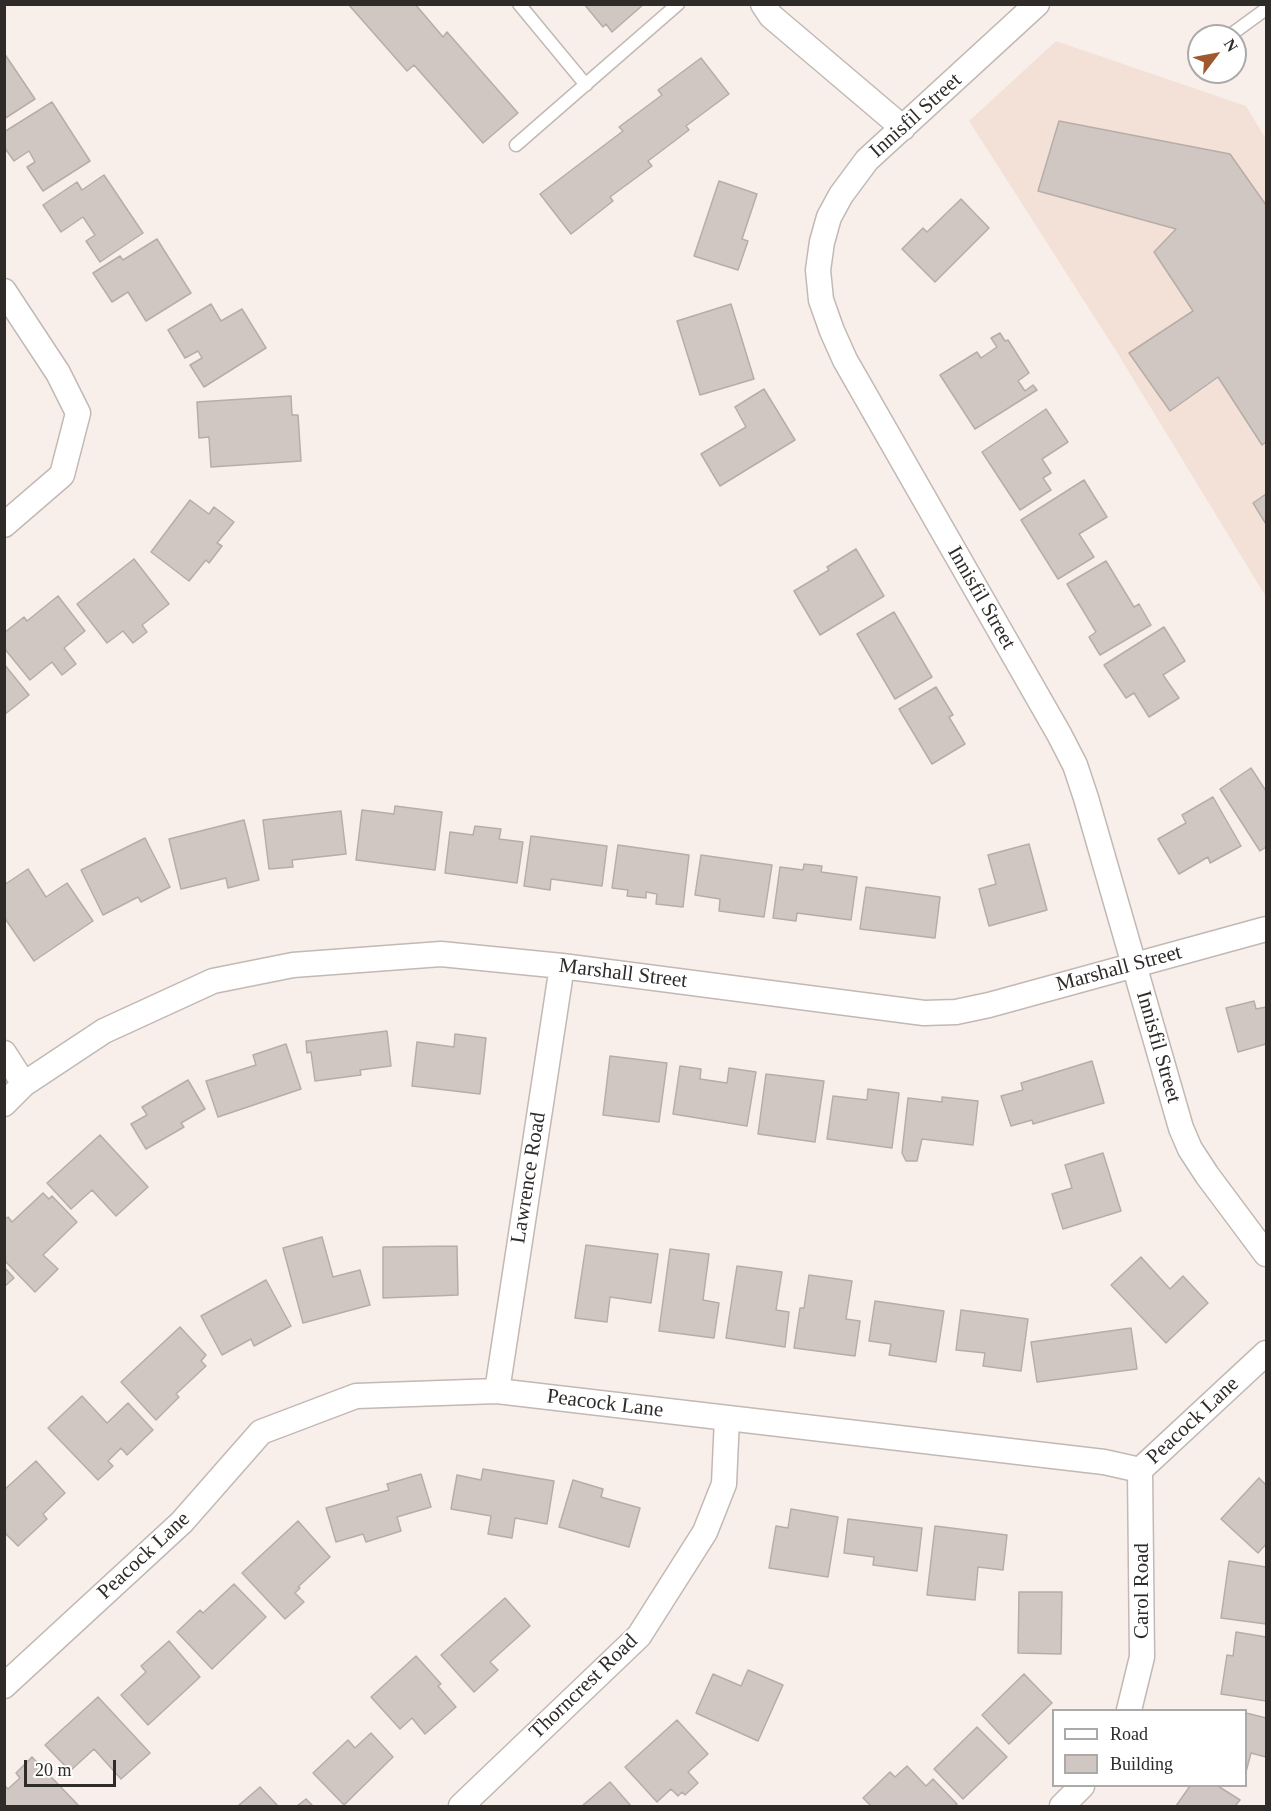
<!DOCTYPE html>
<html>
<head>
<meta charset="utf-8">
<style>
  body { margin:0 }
  #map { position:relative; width:1271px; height:1811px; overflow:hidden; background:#f9efea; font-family:"Times New Roman",serif }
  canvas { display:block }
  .frame { position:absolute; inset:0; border:6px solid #2e2b29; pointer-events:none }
  .legend { position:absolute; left:1052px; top:1709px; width:195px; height:78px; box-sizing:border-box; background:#fff; border:2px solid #abaaa9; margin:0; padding:8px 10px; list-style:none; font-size:18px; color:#2e2b29 }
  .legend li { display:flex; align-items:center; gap:12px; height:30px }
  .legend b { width:30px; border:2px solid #abaaa9 }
  .north { position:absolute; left:1187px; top:24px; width:60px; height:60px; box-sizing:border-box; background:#fff; border:2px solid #abaaa9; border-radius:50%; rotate:58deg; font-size:16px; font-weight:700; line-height:24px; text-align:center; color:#2e2b29 }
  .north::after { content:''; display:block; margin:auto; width:21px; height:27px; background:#9f592e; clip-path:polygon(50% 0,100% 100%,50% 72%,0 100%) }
  .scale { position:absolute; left:24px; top:1760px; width:92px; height:27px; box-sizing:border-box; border:3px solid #2e2b29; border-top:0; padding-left:8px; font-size:18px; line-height:21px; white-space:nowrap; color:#2e2b29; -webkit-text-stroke:4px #fff; paint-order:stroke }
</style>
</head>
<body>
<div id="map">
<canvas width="1271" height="1811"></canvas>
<div class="frame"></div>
<ul class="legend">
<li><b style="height:8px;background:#fff"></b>Road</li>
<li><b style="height:16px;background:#d1c7c2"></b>Building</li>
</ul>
<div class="north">N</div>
<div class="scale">20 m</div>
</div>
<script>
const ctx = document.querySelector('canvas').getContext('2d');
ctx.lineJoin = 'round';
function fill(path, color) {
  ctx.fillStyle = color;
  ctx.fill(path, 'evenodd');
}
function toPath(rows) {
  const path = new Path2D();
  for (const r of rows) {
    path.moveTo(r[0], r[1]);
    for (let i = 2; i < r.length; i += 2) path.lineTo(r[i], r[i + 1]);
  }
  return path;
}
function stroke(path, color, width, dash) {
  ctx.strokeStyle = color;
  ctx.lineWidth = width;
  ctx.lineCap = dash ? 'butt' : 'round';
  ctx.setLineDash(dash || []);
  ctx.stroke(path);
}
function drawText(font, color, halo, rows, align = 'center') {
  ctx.font = font + ' "Times New Roman",serif';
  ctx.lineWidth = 4.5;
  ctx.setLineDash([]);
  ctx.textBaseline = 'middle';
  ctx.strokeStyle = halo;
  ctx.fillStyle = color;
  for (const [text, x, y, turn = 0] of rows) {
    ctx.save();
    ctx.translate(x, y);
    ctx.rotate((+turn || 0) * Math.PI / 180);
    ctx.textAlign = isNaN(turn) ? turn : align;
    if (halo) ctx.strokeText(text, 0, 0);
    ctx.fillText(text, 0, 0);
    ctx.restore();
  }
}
const built = toPath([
  [1056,41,1246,106,1266,139,1266,597,1118,354,969,121]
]);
const building = toPath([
  [348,4,415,4,443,37,447,32,518,113,483,143,414,65,407,71,348,4],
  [584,4,644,4,612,32,606,24,603,27,584,4],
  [4,53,35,99,4,119,4,53],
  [701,58,729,94,686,126,689,130,648,161,652,166,610,197,613,201,571,234,540,194,623,131,619,127,662,95,658,90,701,58],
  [52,102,90,161,43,191,27,167,35,162,29,151,14,161,4,147,4,132,52,102],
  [1059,121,1230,154,1266,205,1266,442,1262,445,1218,377,1170,411,1129,353,1193,311,1154,252,1176,229,1038,191,1059,121],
  [104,175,143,233,100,262,86,241,95,235,83,217,61,232,43,205,77,182,82,190,104,175],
  [719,181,757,194,742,239,748,241,738,270,694,256,719,181],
  [961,199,989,228,935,282,902,249,923,228,927,232,961,199],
  [157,239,191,293,146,321,128,292,112,302,93,273,120,256,123,260,157,239],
  [211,304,221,321,242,309,266,348,204,387,190,365,202,358,198,351,185,358,168,330,211,304],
  [731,304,754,379,700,395,677,321,731,304],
  [1000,333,1005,341,1008,340,1029,373,1018,381,1025,391,1033,385,1037,390,975,429,940,375,977,352,981,358,997,347,991,338,1000,333],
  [764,389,795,440,720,486,701,454,746,427,735,407,764,389],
  [291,396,292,415,298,415,301,461,211,467,209,437,199,438,197,402,291,396],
  [1046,409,1068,442,1042,459,1051,473,1043,478,1051,490,1020,510,982,452,1046,409],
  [1084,480,1107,517,1079,534,1094,557,1058,579,1021,520,1084,480],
  [1266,494,1266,524,1253,503,1266,494],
  [190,500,209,514,214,507,234,522,217,543,222,546,209,563,206,560,189,581,151,552,190,500],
  [856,549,884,596,820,635,794,591,829,570,827,567,856,549],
  [134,559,169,604,142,625,147,632,133,643,123,631,107,643,77,604,134,559],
  [1106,561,1134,607,1139,604,1151,625,1100,655,1089,637,1096,632,1067,584,1106,561],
  [58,596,85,631,64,648,76,664,62,675,52,662,30,680,4,648,4,633,24,617,27,621,58,596],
  [894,612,932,677,895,699,857,634,894,612],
  [1164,627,1185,661,1163,675,1179,698,1149,717,1134,693,1126,698,1104,665,1164,627],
  [4,664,29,695,4,715,4,664],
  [936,687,953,715,949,717,965,744,932,764,899,709,936,687],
  [1251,768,1266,791,1266,847,1260,851,1220,789,1251,768],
  [1213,797,1241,846,1210,863,1208,857,1179,874,1158,839,1186,823,1182,815,1213,797],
  [395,806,442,812,435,870,356,860,362,810,394,814,395,806],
  [341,811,346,854,292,860,293,867,269,869,263,820,341,811],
  [244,820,259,880,228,888,226,878,181,889,169,839,244,820],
  [475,826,501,829,499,839,523,842,517,883,445,873,450,832,473,835,475,826],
  [531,836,607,846,602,886,551,879,550,890,524,886,531,836],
  [145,838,170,887,141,902,138,897,103,915,81,870,145,838],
  [1029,844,1047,910,989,926,979,889,996,884,988,855,1029,844],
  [618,845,689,855,683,907,656,904,657,894,646,892,646,898,627,896,628,890,612,888,618,845],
  [701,855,772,865,764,917,719,911,720,899,695,895,701,855],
  [804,864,822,866,821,872,857,877,851,920,797,913,796,921,773,918,780,867,803,870,804,864],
  [28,869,46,897,67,883,93,921,34,961,4,917,4,885,28,869],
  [866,887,940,897,935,938,860,929,866,887],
  [1254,1001,1256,1009,1266,1007,1266,1044,1238,1052,1226,1008,1254,1001],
  [387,1031,391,1066,360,1070,361,1075,315,1081,311,1052,307,1053,306,1041,387,1031],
  [455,1034,486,1038,480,1094,412,1086,417,1042,454,1047,455,1034],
  [286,1044,301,1089,218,1117,206,1081,256,1065,253,1055,286,1044],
  [610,1056,667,1063,659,1122,603,1115,610,1056],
  [1092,1061,1104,1103,1033,1124,1032,1120,1011,1126,1001,1096,1023,1090,1021,1083,1092,1061],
  [680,1066,701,1069,700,1079,727,1083,729,1068,756,1072,747,1126,673,1114,680,1066],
  [766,1074,824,1081,815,1142,758,1134,766,1074],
  [188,1080,205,1109,181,1123,184,1127,146,1149,131,1124,147,1115,142,1107,188,1080],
  [868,1089,899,1093,892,1148,827,1139,833,1096,867,1100,868,1089],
  [942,1097,978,1101,973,1145,922,1139,917,1161,906,1161,902,1153,908,1098,942,1102,942,1097],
  [100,1135,148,1187,116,1216,92,1190,71,1209,47,1183,100,1135],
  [1103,1153,1121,1211,1063,1229,1052,1194,1072,1188,1065,1165,1103,1153],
  [43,1193,49,1199,52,1196,77,1222,43,1255,58,1269,35,1292,4,1260,4,1220,8,1217,12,1222,43,1193],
  [322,1237,333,1277,360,1270,370,1305,303,1323,283,1248,322,1237],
  [586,1245,658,1254,651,1303,610,1297,607,1322,575,1318,586,1245],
  [457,1246,458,1295,383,1298,383,1247,457,1246],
  [670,1249,709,1254,703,1300,719,1303,714,1338,659,1331,670,1249],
  [1141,1257,1170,1289,1183,1276,1208,1303,1166,1343,1111,1285,1141,1257],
  [737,1266,782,1272,776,1310,789,1312,785,1347,726,1338,737,1266],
  [4,1267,14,1278,4,1287,4,1267],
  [809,1275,852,1281,846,1319,860,1321,855,1356,794,1348,800,1308,804,1308,809,1275],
  [266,1280,291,1326,254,1346,251,1339,222,1355,201,1316,266,1280],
  [875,1301,944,1311,936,1362,889,1355,891,1344,869,1341,875,1301],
  [961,1310,1028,1319,1021,1371,983,1366,985,1353,956,1350,961,1310],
  [180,1327,206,1355,201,1361,206,1366,176,1394,179,1397,156,1420,121,1382,180,1327],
  [1131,1328,1137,1369,1037,1382,1031,1342,1131,1328],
  [82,1396,107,1423,128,1403,153,1430,127,1455,121,1448,108,1461,113,1466,98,1480,48,1428,82,1396],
  [36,1461,65,1493,43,1514,47,1519,18,1546,4,1532,4,1490,36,1461],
  [483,1469,554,1481,547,1524,515,1518,512,1538,488,1534,491,1516,451,1509,457,1475,481,1480,483,1469],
  [421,1474,431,1507,397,1517,401,1531,366,1542,363,1534,336,1542,326,1508,389,1490,387,1484,421,1474],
  [1259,1478,1266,1485,1266,1544,1258,1553,1221,1519,1259,1478],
  [573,1480,603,1489,601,1497,640,1508,629,1547,559,1527,573,1480],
  [791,1509,838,1517,828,1577,769,1568,776,1526,788,1528,791,1509],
  [848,1519,922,1528,917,1571,873,1565,874,1557,844,1553,848,1519],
  [298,1521,330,1557,298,1587,300,1588,295,1593,304,1602,285,1619,242,1573,298,1521],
  [935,1526,1007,1535,1003,1570,978,1567,975,1600,927,1595,935,1526],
  [1229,1561,1266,1567,1266,1624,1221,1618,1229,1561],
  [234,1584,266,1617,212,1669,177,1632,200,1610,203,1613,234,1584],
  [1019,1592,1062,1592,1061,1654,1018,1653,1019,1592],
  [505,1598,530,1626,490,1662,498,1670,474,1692,441,1655,505,1598],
  [1236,1632,1266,1637,1266,1701,1221,1694,1227,1655,1233,1656,1236,1632],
  [169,1641,200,1677,148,1725,121,1695,146,1672,141,1666,169,1641],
  [416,1656,441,1684,438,1686,456,1707,425,1734,412,1718,400,1729,371,1697,416,1656],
  [748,1670,783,1685,758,1741,696,1713,713,1674,741,1686,748,1670],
  [1024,1674,1052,1703,1009,1744,982,1715,1024,1674],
  [98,1697,150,1753,121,1779,94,1749,70,1771,45,1745,98,1697],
  [1246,1713,1266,1718,1266,1757,1251,1753,1246,1772,1246,1713],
  [677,1720,708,1754,688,1772,698,1783,685,1795,682,1792,678,1796,671,1789,657,1802,625,1767,677,1720],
  [977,1727,1007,1757,963,1799,934,1769,977,1727],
  [371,1733,393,1757,344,1805,313,1773,348,1740,355,1748,371,1733],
  [32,1757,79,1806,4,1806,4,1785,8,1789,20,1778,16,1773,32,1757],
  [907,1766,926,1786,933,1779,957,1804,955,1806,871,1806,863,1798,890,1772,895,1777,907,1766],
  [610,1782,631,1806,582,1806,610,1782],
  [1190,1786,1218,1786,1240,1800,1235,1806,1176,1806,1190,1786],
  [260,1787,278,1806,238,1806,260,1787],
  [306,1799,313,1806,297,1806,306,1799]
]);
const lane = toPath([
  [519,4,586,85],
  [1229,36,1266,9],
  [516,145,678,4]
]);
const street = toPath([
  [763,4,771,16,903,128],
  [1037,4,867,160,841,195,829,217,822,242,818,270,821,300,832,331,845,360,1059,734,1075,765,1086,798,1181,1128,1190,1149,1207,1175,1266,1254],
  [4,291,58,373,78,413,62,475,4,525],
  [4,1053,24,1084],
  [4,1104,24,1084,104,1031,213,981,293,965,441,954,562,966,924,1013,956,1012,989,1005,1266,929],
  [497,1391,562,966],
  [1140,1470,1266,1353],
  [4,1686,182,1522,261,1432,356,1396,497,1391,1104,1462,1140,1470],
  [1129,1710,1142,1657,1140,1470],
  [461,1806,639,1636,705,1532,724,1484,727,1418],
  [1062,1806,1082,1786]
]);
const streetNames = [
  ["Innisfil Street",916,116,-42],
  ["Innisfil Street",981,598,60],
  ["Marshall Street",1119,969,-15],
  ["Marshall Street",623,974,7],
  ["Innisfil Street",1158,1047,74],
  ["Lawrence Road",529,1178,-81],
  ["Peacock Lane",605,1404,7],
  ["Peacock Lane",1193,1421,-43],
  ["Peacock Lane",144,1556,-43],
  ["Carol Road",1142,1591,-90],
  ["Thorncrest Road",584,1687,-44]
];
fill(built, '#f3e1d8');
fill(building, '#d1c7c2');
stroke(building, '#b7ada8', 1.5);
stroke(lane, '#c2b8b4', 15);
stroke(street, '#c2b8b4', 27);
stroke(lane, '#fff', 12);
stroke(street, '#fff', 24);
drawText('21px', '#2e2b29', '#fff', streetNames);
</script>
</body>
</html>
